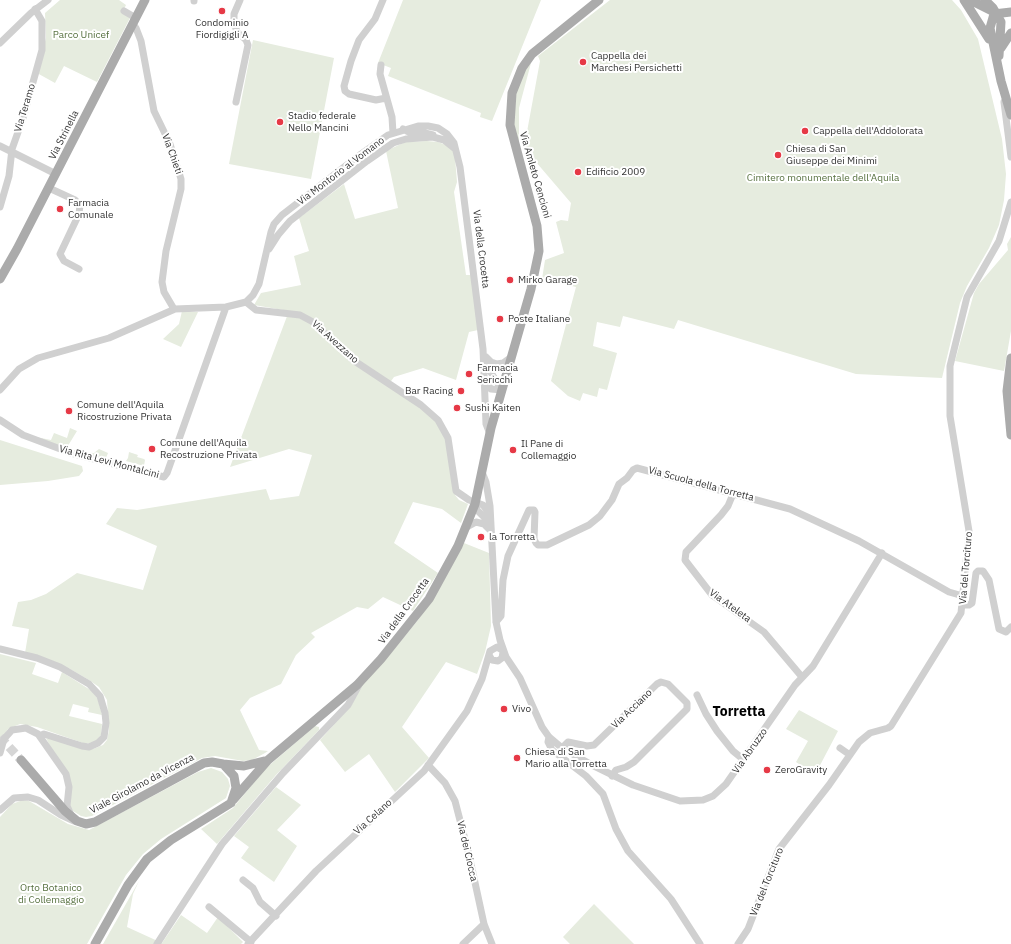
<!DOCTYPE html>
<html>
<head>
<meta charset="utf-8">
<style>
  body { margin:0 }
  canvas { display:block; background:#fff }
</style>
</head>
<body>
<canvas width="1011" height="944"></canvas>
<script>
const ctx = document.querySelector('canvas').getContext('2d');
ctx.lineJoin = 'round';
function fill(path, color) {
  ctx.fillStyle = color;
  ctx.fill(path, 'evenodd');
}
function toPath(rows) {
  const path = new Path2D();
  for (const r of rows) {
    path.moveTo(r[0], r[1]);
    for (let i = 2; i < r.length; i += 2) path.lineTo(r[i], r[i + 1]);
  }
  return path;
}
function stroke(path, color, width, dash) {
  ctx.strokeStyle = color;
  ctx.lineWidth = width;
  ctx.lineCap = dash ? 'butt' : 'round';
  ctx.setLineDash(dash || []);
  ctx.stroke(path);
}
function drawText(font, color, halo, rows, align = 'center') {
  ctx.font = font + ' "IBM Plex Sans",sans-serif';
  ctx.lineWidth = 4;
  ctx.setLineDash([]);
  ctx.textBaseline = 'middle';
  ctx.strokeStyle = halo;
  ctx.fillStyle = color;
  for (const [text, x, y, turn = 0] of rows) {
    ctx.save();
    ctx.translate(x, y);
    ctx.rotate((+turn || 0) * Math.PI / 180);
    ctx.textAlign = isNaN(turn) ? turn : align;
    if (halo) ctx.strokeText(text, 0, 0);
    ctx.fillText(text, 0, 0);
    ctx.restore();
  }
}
const green = toPath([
  [60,0,119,0,126,5,122,13,130,18,97,82,64,66,55,83,37,73,46,38,45,13],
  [403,0,541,0,492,121,480,117,481,113,388,76,391,68,378,63],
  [610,0,952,0,961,10,978,39,1002,139,1006,174,1004,200,999,225,989,248,967,286,960,303,942,378,856,374,678,320,674,329,623,316,620,327,597,322,593,346,617,353,607,390,599,388,597,397,583,393,580,401,568,396,551,381,576,287,542,279,545,260,564,253,556,222,561,220,568,221,571,203,524,148,540,61,538,56],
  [253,40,334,58,311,179,229,164],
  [531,63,519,108,519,144,514,125,516,93,526,69],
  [427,141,438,142,446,145,453,151,455,157,457,182,454,192,466,275,471,275,478,330,469,332,456,380,423,368,394,377,389,384,420,407,438,424,446,440,455,495,459,500,468,504,461,523,442,509,413,502,394,543,438,573,413,611,383,597,368,609,357,607,311,633,315,637,296,655,281,684,250,698,240,710,259,750,268,751,265,753,252,760,243,761,215,756,202,758,92,816,86,817,81,816,73,811,70,806,71,790,46,738,93,749,103,745,107,740,109,730,107,700,99,687,89,680,70,669,25,653,29,629,12,626,18,602,31,600,46,594,77,573,143,590,157,546,106,524,117,508,137,510,266,489,270,500,299,496,312,455,289,449,230,467,289,311,254,305,261,293,301,285,294,256,309,251,299,218,344,184,355,219,398,208,386,151,405,142],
  [1011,237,1011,331,1004,371,955,361,974,293,979,284,1008,250,1007,244],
  [182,311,198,312,181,347,163,339,179,324],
  [70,428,77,431,66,449,31,436,51,440,54,433,67,438],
  [0,440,82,466,83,471,79,476,48,481,0,485],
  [99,449,108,453,106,458,78,452,94,453],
  [129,452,138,455,137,457,144,459,145,460,144,466,126,461,128,458],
  [464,543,489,553,491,626,485,652,477,674,446,662,402,727,429,758,395,792,369,754,345,772,320,740,351,706,362,685,386,659,418,620,443,582],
  [0,654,36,663,32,674,58,683,62,672,92,691,98,699,102,715,88,712,89,708,73,704,69,716,102,724,101,735,96,741,90,743,83,743,37,727,20,724,8,729,0,741],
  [799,710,838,731,817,771,814,768,811,772,796,762,808,741,786,729],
  [315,726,319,727,319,730,276,775,217,844,201,829,233,808,265,769],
  [211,768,222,772,228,779,230,786,226,798,161,839,143,854,126,875,87,944,0,944,0,817,12,804,23,800,29,801,68,824,89,830,198,772],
  [276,787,301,805,277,830,297,846,274,882,241,858,249,847,234,836],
  [139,881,133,894,127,927,162,943,181,915,207,933,218,917,243,942,241,944,103,944],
  [594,904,634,944,570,944,563,937]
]);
const majorTunnel = toPath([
  [0,737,21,760]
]);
const minor = toPath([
  [383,0,375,19,359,40,351,61,344,86,345,91,349,94,376,100,386,98],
  [194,1,194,0],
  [124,11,136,18],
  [133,24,136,28,141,41,154,111,170,144,181,179,181,189,166,251,162,282,164,292,174,309],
  [0,43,31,13,48,0],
  [381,65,380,74,392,117,393,133],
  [236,102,248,45,246,40,237,32,234,22,234,14,240,0],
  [1004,102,1011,157],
  [403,129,411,133,425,133,433,135],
  [0,146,56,174],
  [49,188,75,200,80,205,79,214,60,254,64,261,79,269],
  [0,207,9,176,12,149,23,118,42,50,42,21,35,9],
  [269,249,278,235,290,221,367,161,393,143,406,139,433,137,444,140,454,148],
  [246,302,253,295,259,284,271,232,274,224,282,215,361,154,388,135,418,126,428,126,438,128,447,134,454,143,460,167,483,349,486,424,490,434],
  [486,357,491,362,497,364,503,363,510,358],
  [484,380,491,389,502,390,490,371,486,357],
  [0,390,19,369,38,358,109,338,175,309,226,307,246,302,256,310,300,315,313,322,353,360,421,405,438,420,448,438,456,491,469,500,483,505,490,514],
  [0,420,23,435,71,453,164,477,167,473,226,307],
  [482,472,486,482,490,506,496,622,500,640,506,657,520,678,542,727,549,737,562,748,592,765,633,785,680,801,703,800,713,796,726,784,795,685,813,666,882,553],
  [733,494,728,506,721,515,686,552,685,560,712,595,764,632,802,677],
  [475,504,477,510,486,519,490,527],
  [467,527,476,522,484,524,489,529],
  [963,605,969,605,972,603,976,573,978,571,983,571,989,580,999,629,1006,632,1011,627],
  [496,622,501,616,503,580,508,556,529,510,534,510,535,512,534,539,536,543,538,545,547,545,589,525,600,516,612,500,619,484,627,478,633,470,637,468,790,509,859,541,949,592,963,596],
  [0,649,37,658,60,667,89,684,100,696,105,713,106,723,104,737,98,743,89,747,82,746,44,734,40,736],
  [489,655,492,660,498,661,502,658,503,652],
  [697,695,706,714,717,731,733,751,744,760],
  [549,737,548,742,552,750,586,776,603,794,616,829,628,851,671,899,700,944],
  [562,748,568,742,587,746,594,745,657,684,661,682,668,684,687,703,687,709,634,762,626,767,616,770,612,776],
  [840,748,850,755],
  [0,753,4,739,12,730,26,728,38,734,66,774,69,787,67,806,71,815],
  [428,765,445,783,455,801,469,855,484,924,492,944],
  [0,810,14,798,28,797,38,800,61,815,74,821],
  [243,880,253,888,260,902,276,916],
  [209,907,251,942],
  [157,944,222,844,283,773,348,705,360,683],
  [248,944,316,871,424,771,467,711,482,679,490,651,497,647,502,650],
  [463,944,484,924],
  [738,944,748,929,779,849,829,785,859,742,870,733,888,728,891,726,961,613,969,531,950,416,950,366,967,297,999,241,1011,202]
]);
const major = toPath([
  [964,0,989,39],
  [970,0,996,13],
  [985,0,993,8,1001,22,999,56],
  [1011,12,994,14,990,28,1001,81,1011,115],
  [1001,48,1011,33],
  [0,279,17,249,145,0],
  [1011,358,1007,391,1011,435],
  [21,760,65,811,77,821,86,824,95,822,204,763,212,762,223,764,234,776,236,788,231,803,171,840,147,859,128,885,95,944],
  [223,764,244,766,264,761],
  [233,800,268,760,357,685,381,659,429,599,458,546,475,504,491,428,531,289,539,251,537,226,510,125,512,93,522,68,532,54,599,0]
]);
const markers = [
  [222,11,4,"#e63946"],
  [583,62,4,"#e63946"],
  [280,122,4,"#e63946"],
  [805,131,4,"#e63946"],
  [778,155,4,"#e63946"],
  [578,172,4,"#e63946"],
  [60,209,4,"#e63946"],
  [510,280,4,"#e63946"],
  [500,319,4,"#e63946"],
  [469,374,4,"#e63946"],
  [461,391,4,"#e63946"],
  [457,408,4,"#e63946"],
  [69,411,4,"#e63946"],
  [152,449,4,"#e63946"],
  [513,450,4,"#e63946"],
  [481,537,4,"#e63946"],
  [504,709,4,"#e63946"],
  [517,758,4,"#e63946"],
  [767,770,4,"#e63946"]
];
const poiNames = [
  ["Condominio",222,23,"center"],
  ["Fiordigigli A",222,35,"center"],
  ["Cappella dei",591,56],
  ["Marchesi Persichetti",591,68],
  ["Stadio federale",288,116],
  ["Nello Mancini",288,128],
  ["Cappella dell'Addolorata",813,131],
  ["Chiesa di San",786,149],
  ["Giuseppe dei Minimi",786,161],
  ["Edificio 2009",586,172],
  ["Farmacia",68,203],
  ["Comunale",68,215],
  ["Mirko Garage",518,280],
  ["Poste Italiane",508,319],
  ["Farmacia",477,368],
  ["Sericchi",477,380],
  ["Bar Racing",453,391,"right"],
  ["Comune dell'Aquila",77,405],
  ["Ricostruzione Privata",77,417],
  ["Sushi Kaiten",465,408],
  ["Comune dell'Aquila",160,443],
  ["Recostruzione Privata",160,455],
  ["Il Pane di",521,444],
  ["Collemaggio",521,456],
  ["la Torretta",489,537],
  ["Vivo",512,709],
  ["Chiesa di San",525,752],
  ["Mario alla Torretta",525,764],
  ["ZeroGravity",775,770]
];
const parkNames = [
  ["Parco Unicef",81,35],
  ["Cimitero monumentale dell'Aquila",823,178],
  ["Orto Botanico",51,888],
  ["di Collemaggio",51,900]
];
const streetNames = [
  ["Via Teramo",25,108,-73],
  ["Via Strinella",64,135,-63],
  ["Via Chieti",172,154,70],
  ["Via Montorio al Vomano",341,171,-37],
  ["Via Amleto Cencioni",535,175,74],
  ["Via della Crocetta",481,249,83],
  ["Via Avezzano",335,342,42],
  ["Via Rita Levi Montalcini",109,462,15],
  ["Via Scuola della Torretta",701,484,15],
  ["Via del Torcituro",966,568,-85],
  ["Via Ateleta",730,606,36],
  ["Via della Crocetta",404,611,-54],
  ["Via Acciano",632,709,-44],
  ["Via Abruzzo",750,751,-55],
  ["Viale Girolamo da Vicenza",142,784,-28],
  ["Via Celano",373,817,-42],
  ["Via dei Ciocca",467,851,77],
  ["Via del Torcituro",767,882,-68]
];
const districtNames = [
  ["Torretta",739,712]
];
fill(green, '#e6ecdf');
stroke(majorTunnel, '#d6d6d6', 9, [9, 4.5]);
stroke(minor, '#d0d0d0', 7);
stroke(major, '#ababab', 9);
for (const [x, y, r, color] of markers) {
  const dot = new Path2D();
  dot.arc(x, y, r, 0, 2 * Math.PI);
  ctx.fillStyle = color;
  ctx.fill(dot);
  stroke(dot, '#fff', 1.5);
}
drawText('10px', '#333', '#fff', poiNames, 'left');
drawText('10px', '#56703f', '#fff', parkNames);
drawText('10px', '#333', '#fff', streetNames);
drawText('bold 14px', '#000', '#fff', districtNames);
</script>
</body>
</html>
